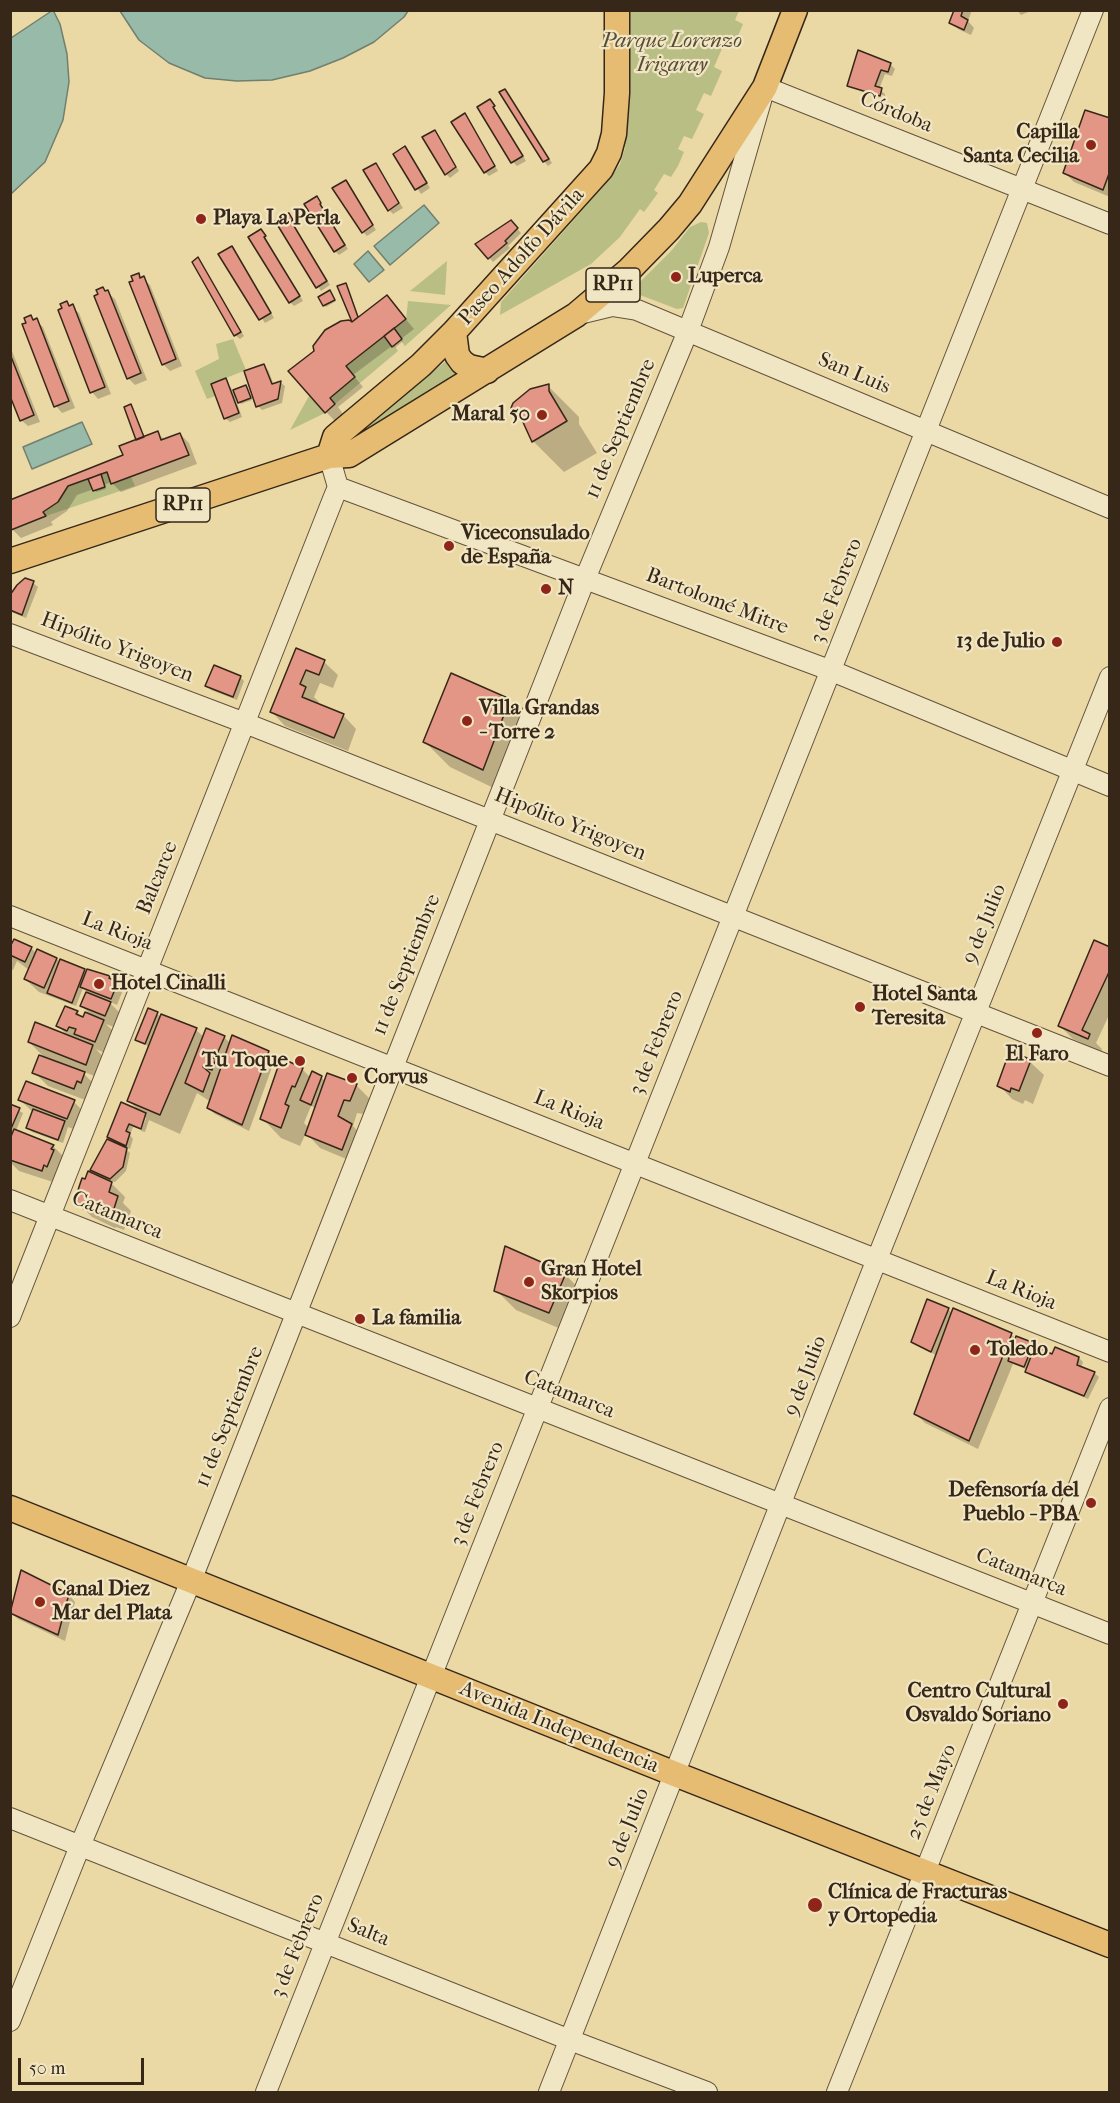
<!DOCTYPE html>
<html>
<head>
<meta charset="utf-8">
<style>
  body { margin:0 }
  #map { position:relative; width:1120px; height:2103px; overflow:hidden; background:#ead8a5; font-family:"IM FELL French Canon",serif }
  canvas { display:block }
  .frame { position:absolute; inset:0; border:12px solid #372719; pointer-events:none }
  .scale { position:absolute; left:18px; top:2058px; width:126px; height:27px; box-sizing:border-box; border:3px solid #372719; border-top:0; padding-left:8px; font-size:18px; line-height:21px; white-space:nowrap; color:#372719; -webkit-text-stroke:4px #f1e6c4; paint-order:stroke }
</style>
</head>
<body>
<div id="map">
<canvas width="1120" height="2103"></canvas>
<div class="frame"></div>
<div class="scale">50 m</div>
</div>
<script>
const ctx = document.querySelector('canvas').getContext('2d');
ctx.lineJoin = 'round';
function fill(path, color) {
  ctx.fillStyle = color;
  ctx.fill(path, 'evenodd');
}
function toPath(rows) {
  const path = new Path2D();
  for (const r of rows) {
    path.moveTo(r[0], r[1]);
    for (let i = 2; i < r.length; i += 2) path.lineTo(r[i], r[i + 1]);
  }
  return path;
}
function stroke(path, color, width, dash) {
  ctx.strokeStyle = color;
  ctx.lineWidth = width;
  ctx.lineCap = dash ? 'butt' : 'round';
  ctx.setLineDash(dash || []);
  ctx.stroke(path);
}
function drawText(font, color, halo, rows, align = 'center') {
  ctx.font = font + ' "IM FELL French Canon",serif';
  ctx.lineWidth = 4.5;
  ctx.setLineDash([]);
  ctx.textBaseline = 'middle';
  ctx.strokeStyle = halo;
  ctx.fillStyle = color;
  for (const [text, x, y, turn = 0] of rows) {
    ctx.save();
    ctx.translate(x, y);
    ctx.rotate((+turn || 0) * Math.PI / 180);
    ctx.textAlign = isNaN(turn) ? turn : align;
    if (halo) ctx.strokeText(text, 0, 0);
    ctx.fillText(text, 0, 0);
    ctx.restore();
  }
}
const green = toPath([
  [628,11,739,11,735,20,743,24,733,48,724,44,714,67,722,71,711,96,704,93,696,110,704,114,692,139,684,136,678,149,684,152,678,166,671,177,664,174,654,190,658,193,644,212,640,209,620,237,591,264,500,315,501,302,610,179,620,164,625,148,629,107],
  [701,222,707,223,709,233,683,308,677,309,640,295,637,290,639,283,672,250,690,227],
  [447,261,445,295,410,291],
  [408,301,451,305,405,346,401,341,402,338,394,328,406,319],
  [384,336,392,347,394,345,398,351,335,404,330,398,346,366],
  [233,339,246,370,211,384,215,396,207,399,195,371,219,359,216,344],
  [446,361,450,369,458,373,343,446],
  [309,396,325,413,290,430],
  [107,472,111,484,131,477,135,486,46,516,43,512,58,502,68,486,88,479,93,491,105,487,101,474]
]);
const water = toPath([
  [53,10,60,24,67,54,69,82,63,120,45,162,11,194,11,38,53,10],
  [120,11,408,11,404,17,374,42,343,58,310,71,272,80,237,81,205,78,169,63,139,40,120,11],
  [424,205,439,223,390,265,374,246,424,205],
  [368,251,384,270,369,282,354,264,368,251],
  [82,422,92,444,32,469,23,447,82,422]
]);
const shadow = toPath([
  [956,10,972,10,968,21,974,28,971,35,958,29,951,23],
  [1017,10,1033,10,1021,15],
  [859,52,891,65,895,69,892,76,885,74,879,89,885,94,885,96,852,85,852,88,849,85],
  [505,91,552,163,548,166,544,161],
  [490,101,526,161,517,166,513,162],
  [465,115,498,171,489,176,485,172],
  [1110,120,1110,197,1074,182,1065,173],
  [435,131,459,171,450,178,446,174],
  [405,148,430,188,421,194,395,154],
  [376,165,403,208,393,214,389,210],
  [346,182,376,230,367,236,363,232],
  [317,198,348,249,339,255,335,251],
  [292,219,296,225,294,226,330,285,321,291,277,222],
  [511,222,521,233,508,246,510,248,493,262,477,244],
  [261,230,303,301,294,306,290,302],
  [232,247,274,318,265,323,220,254],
  [198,259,244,336,240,339,235,335],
  [138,275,150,285,182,366,170,371,163,364,135,281],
  [346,285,359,319,387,297,414,329,401,339,403,341,395,348,393,345,353,375,363,387,338,407,343,414,335,421,326,412,316,351,341,323,351,321,339,287],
  [103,289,115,299,147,380,135,385,128,378],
  [332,294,336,301,326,307,324,305],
  [67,303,79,313,111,394,98,399,92,392,63,309],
  [31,317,43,327,75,408,62,413,56,406,28,324],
  [10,346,40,422,28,426,21,420,10,392],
  [263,366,268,370,274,385,281,383,285,386,282,403,262,410,258,406],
  [226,380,233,391,246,386,252,400,241,404,235,398,242,417,230,422,225,418],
  [548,386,579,417,579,424,597,453,564,472,533,441,522,416,513,407],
  [131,406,144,438,157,433,165,440,180,434,189,443,197,464,121,492,111,482,104,485,106,489,96,492,94,489,77,495,67,511,51,522,53,525,21,538,12,529,10,501,125,456,138,440],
  [33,583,38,587,26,618,11,612,10,600],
  [297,650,324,662,338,675,333,688,320,683,314,697,319,702,317,705,343,715,356,729,348,751,285,726,272,712],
  [452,675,509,701,535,726,508,795,450,767,425,742],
  [240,677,244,681,237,700,211,690,207,686],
  [10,943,13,945,31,948,37,954,38,951,57,959,60,963,84,970,87,973,109,977,123,990,117,1005,108,1001,124,1017,119,1029,106,1024,117,1035,109,1055,96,1049,106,1060,99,1078,80,1070,97,1087,88,1101,48,1086,34,1072,47,1060,29,1042,69,1037,58,1026,77,1012,84,1019,93,1017,82,1006,87,992,83,988,76,1006,39,992,25,979,29,970,17,961,13,970,10,968],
  [1110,949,1110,1013,1096,1043,1102,1049,1101,1052,1073,1039,1060,1026],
  [157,1014,161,1017,196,1030,204,1037,224,1037,231,1044,268,1052,275,1059,249,1131,215,1114,208,1108,211,1102,197,1093,180,1134,149,1120,145,1132,141,1131,146,1118,144,1116,139,1129,133,1127,130,1135,133,1139,130,1149,123,1146,130,1153,126,1171,115,1182,107,1179,125,1197,123,1203,131,1211,124,1230,116,1227,115,1228,92,1217,78,1203,100,1178,92,1170,117,1145,109,1137,139,1111,128,1100,149,1047,137,1039],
  [1010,1052,1030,1062,1044,1075,1033,1104,1025,1100,1023,1104,1012,1099,999,1085],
  [302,1069,311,1078,321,1077,326,1082,356,1085,370,1099,364,1114,357,1113,353,1126,365,1139,356,1163,320,1148,306,1133,300,1146,281,1138,262,1118],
  [311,1106,316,1108,309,1128,304,1123],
  [20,1100,74,1102,87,1115,81,1132,68,1127,63,1143,32,1132,28,1128,34,1113],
  [10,1106,23,1113,16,1131,53,1146,66,1159,56,1183,19,1171,10,1162,10,1143,13,1137,10,1136],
  [565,1274,584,1294,568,1332,516,1310,496,1290],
  [948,1309,953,1314,954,1310,1012,1335,1017,1340,1033,1344,1038,1349,1053,1356,1079,1358,1083,1362,1081,1368,1094,1373,1099,1377,1088,1399,1031,1375,1028,1370,1013,1364,978,1449,925,1423,916,1414,937,1356,913,1341],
  [69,1595,75,1602,65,1641,18,1619,11,1612]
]);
const building = toPath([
  [954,10,963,10,961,16,968,20,964,30,949,23,954,10],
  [858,50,891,63,888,72,881,70,875,86,882,88,880,96,847,86,858,50],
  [505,89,549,159,543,162,499,92,505,89],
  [490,99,495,106,493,107,523,156,511,163,477,107,490,99],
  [1085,110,1110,118,1110,171,1103,190,1063,173,1085,110],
  [465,113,495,166,484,173,451,122,465,113],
  [435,130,456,167,445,175,422,137,435,130],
  [405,146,427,183,415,190,393,154,405,146],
  [376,163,399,203,388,211,363,170,376,163],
  [346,180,373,225,362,233,332,188,346,180],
  [317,196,321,203,320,204,345,245,334,252,304,204,317,196],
  [289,213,293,220,291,221,327,281,316,288,275,221,289,213],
  [511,220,518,228,505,241,507,243,488,259,475,244,511,220],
  [261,229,266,236,264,237,300,296,289,303,248,237,261,229],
  [232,246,271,313,259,320,218,254,232,246],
  [198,257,241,332,234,336,192,262,198,257],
  [139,273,140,278,144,276,176,359,162,365,129,282,133,281,131,276,139,273],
  [346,283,358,317,352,322,337,286,346,283],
  [103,287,105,291,108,290,141,373,127,379,94,296,98,294,96,290,103,287],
  [330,290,335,300,323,306,318,297,330,290],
  [387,295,406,319,346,366,355,377,330,398,335,404,325,413,288,371,314,351,313,346,325,330,341,321,349,320,352,322,387,295],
  [67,301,69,306,73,304,105,387,90,393,58,310,62,308,60,304,67,301],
  [31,315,33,320,37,318,69,401,54,407,22,324,26,323,24,318,31,315],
  [394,328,402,339,392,347,384,336,394,328],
  [10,354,34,415,20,421,10,396,10,354],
  [264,364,272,384,281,381,278,399,256,407,244,371,264,364],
  [226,378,239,413,224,419,211,384,226,378],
  [549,384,549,391,567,421,532,442,517,409,511,408,513,403,530,389,549,384],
  [246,385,251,398,238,403,233,390,246,385],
  [131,404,144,437,136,440,124,407,131,404],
  [158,431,161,440,180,433,189,455,111,484,107,472,68,486,58,502,43,512,46,516,11,530,10,500,123,455,119,446,158,431],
  [101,474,105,487,93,491,88,479,101,474],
  [25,578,34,581,22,615,10,610,10,595,17,585,25,578],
  [296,648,325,660,319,675,306,670,300,684,306,687,302,697,344,714,334,738,270,712,296,648],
  [214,665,241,676,233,697,205,686,214,665],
  [451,673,510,699,483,770,423,742,451,673],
  [14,939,32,947,25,962,10,955,10,947,14,939],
  [1094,940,1110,947,1110,970,1082,1030,1090,1034,1088,1039,1058,1026,1094,940],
  [37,949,57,958,44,988,24,979,37,949],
  [60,959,85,969,72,1003,47,993,60,959],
  [87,969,110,976,109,978,118,982,111,999,80,987,87,969],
  [86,992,111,1002,105,1016,80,1006,86,992],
  [65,1006,78,1011,76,1014,83,1017,85,1012,104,1020,95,1042,74,1034,76,1029,69,1027,67,1031,56,1026,65,1006],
  [148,1008,158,1012,145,1044,135,1040,148,1008],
  [161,1014,197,1028,160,1115,127,1101,161,1014],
  [35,1022,93,1045,86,1065,28,1042,35,1022],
  [206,1028,225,1036,217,1054,207,1055,216,1059,212,1070,203,1067,210,1073,203,1092,185,1083,206,1028],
  [232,1035,269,1051,242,1125,207,1108,232,1035],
  [1010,1050,1031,1060,1019,1091,1011,1088,1010,1092,997,1086,1010,1050],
  [39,1055,85,1072,81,1083,77,1081,74,1089,32,1073,39,1055],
  [281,1058,303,1068,295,1087,292,1086,285,1104,289,1106,281,1128,260,1119,281,1058],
  [312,1071,322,1076,311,1105,300,1100,312,1071],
  [327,1073,357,1084,350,1101,344,1100,338,1116,352,1124,342,1150,305,1135,327,1073],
  [26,1081,75,1100,67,1119,18,1100,26,1081],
  [121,1102,146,1113,141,1129,129,1124,126,1131,130,1133,126,1146,107,1137,121,1102],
  [10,1104,20,1108,10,1131,10,1104],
  [33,1109,65,1121,58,1140,26,1128,33,1109],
  [14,1129,54,1145,51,1149,54,1150,47,1167,44,1165,42,1171,10,1160,10,1139,14,1129],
  [107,1139,127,1148,123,1167,110,1179,90,1170,107,1139],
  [88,1171,112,1182,109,1192,118,1196,111,1218,84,1209,76,1204,79,1194,77,1193,82,1178,85,1179,88,1171],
  [505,1246,566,1273,549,1313,494,1291,505,1246],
  [927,1299,949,1308,931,1352,911,1342,927,1299],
  [953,1308,1012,1333,969,1441,914,1414,953,1308],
  [1016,1336,1034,1343,1024,1367,1008,1361,1016,1336],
  [1035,1346,1052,1354,1055,1347,1079,1357,1077,1365,1095,1372,1084,1396,1025,1372,1035,1346],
  [21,1570,69,1594,58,1635,10,1613,21,1570]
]);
const minor = toPath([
  [579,314,612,306,637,310,1110,508],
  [338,487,832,671,1110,786],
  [10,634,245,723,1110,1066],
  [10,916,1110,1352],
  [10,1200,1110,1634],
  [10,1317,333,499,338,487,329,456],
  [10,1818,570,2040,707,2092],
  [10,2021,80,1846,191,1581,585,579,688,331,719,247,765,87,1110,224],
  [266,2092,1093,10],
  [549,2092,877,1259,1110,677],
  [837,2092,1110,1408]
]);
const major = toPath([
  [454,332,457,355,462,362,469,367,487,371],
  [329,456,335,437,421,365,454,332,601,169,609,153,614,134,617,93,617,10],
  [10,561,329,456,349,455,576,315,629,270,669,229,690,204,765,87,795,10],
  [10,1508,675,1774,1110,1945]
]);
const markers = [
  [1091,145,6,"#8f2418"],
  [201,219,6,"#8f2418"],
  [676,277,6,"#8f2418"],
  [542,415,6,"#8f2418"],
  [449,546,6,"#8f2418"],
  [546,589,6,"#8f2418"],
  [1057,642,6,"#8f2418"],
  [467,721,6,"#8f2418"],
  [99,984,6,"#8f2418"],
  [860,1007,6,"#8f2418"],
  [1037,1033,6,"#8f2418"],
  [300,1061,6,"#8f2418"],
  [352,1078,6,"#8f2418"],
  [529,1282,6,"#8f2418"],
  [360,1319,6,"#8f2418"],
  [975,1350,6,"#8f2418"],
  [1091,1503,6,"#8f2418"],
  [40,1602,6,"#8f2418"],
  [1063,1704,6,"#8f2418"],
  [815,1905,8,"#8f2418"]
];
const shields = [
  [613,285,54],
  [183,505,54]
];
const shieldNames = [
  ["RP11",613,285],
  ["RP11",183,505]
];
const parkNames = [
  ["Parque Lorenzo",672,42],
  ["Irigaray",672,66]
];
const streetNames = [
  ["Córdoba",896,113,22],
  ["Paseo Adolfo Dávila",522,257,-48],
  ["San Luis",854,374,23],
  ["11 de Septiembre",621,429,-67],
  ["3 de Febrero",837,591,-69],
  ["Bartolomé Mitre",717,602,21],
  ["Hipólito Yrigoyen",117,648,21],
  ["Hipólito Yrigoyen",570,825,22],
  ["Balcarce",158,878,-68],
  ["9 de Julio",985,924,-68],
  ["La Rioja",117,932,21],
  ["11 de Septiembre",407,965,-68],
  ["3 de Febrero",657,1043,-68],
  ["La Rioja",569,1111,22],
  ["Catamarca",117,1216,22],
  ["La Rioja",1021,1291,22],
  ["9 de Julio",806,1376,-69],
  ["Catamarca",569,1395,22],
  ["11 de Septiembre",230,1417,-68],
  ["3 de Febrero",478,1494,-68],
  ["Catamarca",1021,1573,22],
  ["Avenida Independencia",559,1728,22],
  ["25 de Mayo",932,1792,-68],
  ["9 de Julio",628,1828,-68],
  ["Salta",368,1933,22],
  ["3 de Febrero",298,1946,-68]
];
const poiNames = [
  ["Capilla",1079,133,"right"],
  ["Santa Cecilia",1079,157,"right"],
  ["Playa La Perla",213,219],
  ["Luperca",688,277],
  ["Maral 50",530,415,"right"],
  ["Viceconsulado",461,534],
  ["de España",461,558],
  ["N",558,589],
  ["13 de Julio",1045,642,"right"],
  ["Villa Grandas",479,709],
  ["- Torre 2",479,733],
  ["Hotel Cinalli",111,984],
  ["Hotel Santa",872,995],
  ["Teresita",872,1019],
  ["El Faro",1037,1055,"center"],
  ["Tu Toque",288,1061,"right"],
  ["Corvus",364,1078],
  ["Gran Hotel",541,1270],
  ["Skorpios",541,1294],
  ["La familia",372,1319],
  ["Toledo",987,1350],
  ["Defensoría del",1079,1491,"right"],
  ["Pueblo - PBA",1079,1515,"right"],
  ["Canal Diez",52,1590],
  ["Mar del Plata",52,1614],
  ["Centro Cultural",1051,1692,"right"],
  ["Osvaldo Soriano",1051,1716,"right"],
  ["Clínica de Fracturas",828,1893],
  ["y Ortopedia",828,1917]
];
fill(green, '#b9be85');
fill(water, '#98baa8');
stroke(water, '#717f6f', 1.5);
fill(shadow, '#0003');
fill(building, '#e39586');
stroke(building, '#372719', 1.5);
stroke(minor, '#64533c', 22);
stroke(major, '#372719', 27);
stroke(minor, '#f1e6c4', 20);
stroke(major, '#e5bc72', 24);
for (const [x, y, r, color] of markers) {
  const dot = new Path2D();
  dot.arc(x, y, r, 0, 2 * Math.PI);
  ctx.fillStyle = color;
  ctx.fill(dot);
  stroke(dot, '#f1e6c4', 2);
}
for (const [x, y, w] of shields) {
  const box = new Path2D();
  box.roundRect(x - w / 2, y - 17, w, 34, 4.5);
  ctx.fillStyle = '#f1e6c4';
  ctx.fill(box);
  stroke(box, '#372719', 1.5);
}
drawText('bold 20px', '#372719', null, shieldNames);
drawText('italic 21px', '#584d34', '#f1e6c4', parkNames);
drawText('21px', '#372719', '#f1e6c4', streetNames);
drawText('bold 21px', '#372719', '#f1e6c4', poiNames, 'left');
</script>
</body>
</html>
